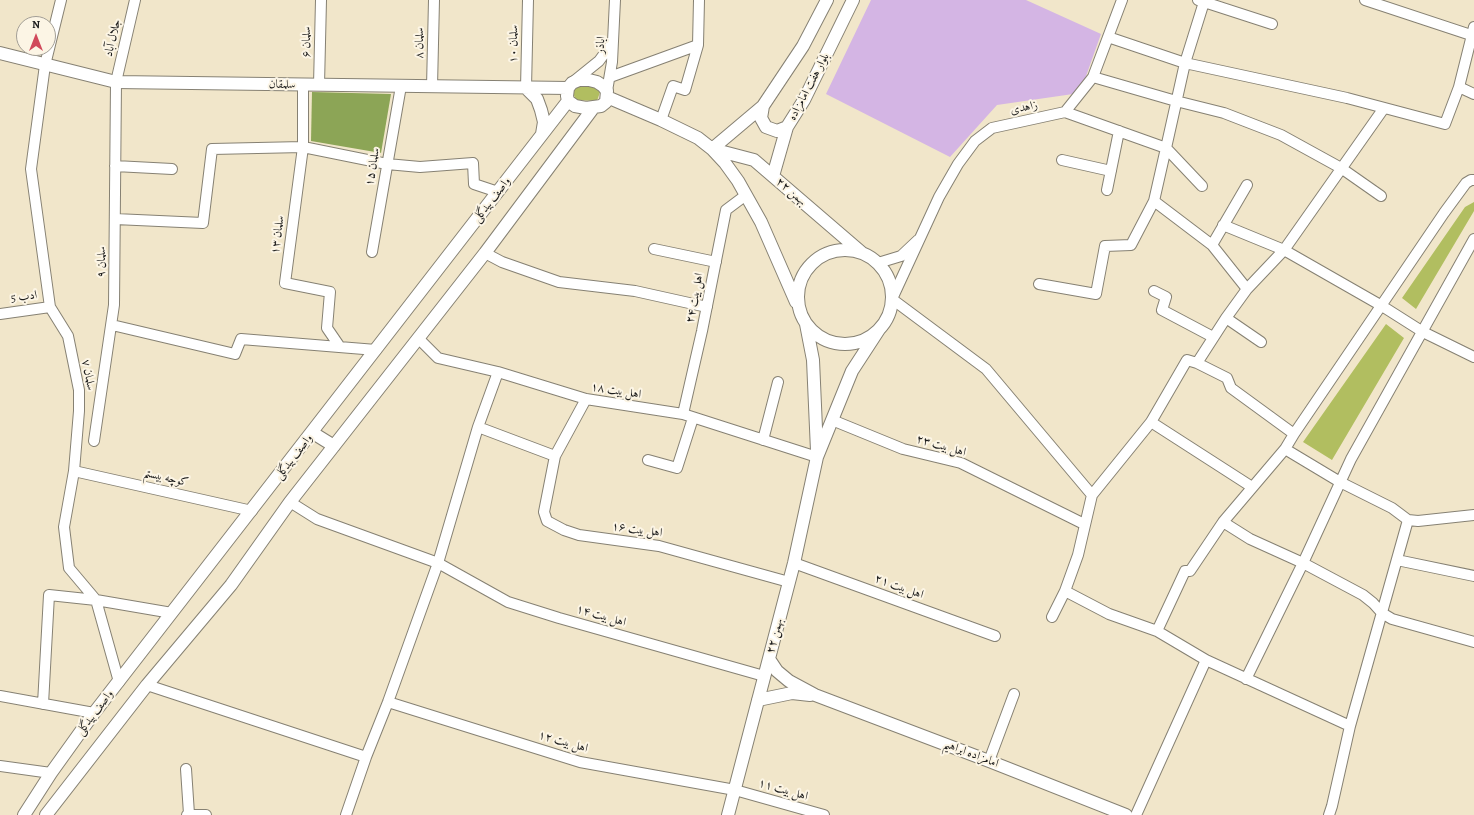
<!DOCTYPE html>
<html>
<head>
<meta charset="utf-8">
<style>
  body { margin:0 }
  #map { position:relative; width:1474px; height:815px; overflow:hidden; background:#f1e6ca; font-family:Alegreya,serif }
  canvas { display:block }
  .north { position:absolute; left:16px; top:16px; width:40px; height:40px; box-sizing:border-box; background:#fcf5e5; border:1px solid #a29e95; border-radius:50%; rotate:0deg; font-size:11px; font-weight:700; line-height:16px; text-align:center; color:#1c1c1c }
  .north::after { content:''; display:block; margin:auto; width:14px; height:18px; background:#d1495b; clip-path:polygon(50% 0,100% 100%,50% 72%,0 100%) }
</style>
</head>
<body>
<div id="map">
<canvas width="1474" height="815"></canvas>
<div class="north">N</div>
</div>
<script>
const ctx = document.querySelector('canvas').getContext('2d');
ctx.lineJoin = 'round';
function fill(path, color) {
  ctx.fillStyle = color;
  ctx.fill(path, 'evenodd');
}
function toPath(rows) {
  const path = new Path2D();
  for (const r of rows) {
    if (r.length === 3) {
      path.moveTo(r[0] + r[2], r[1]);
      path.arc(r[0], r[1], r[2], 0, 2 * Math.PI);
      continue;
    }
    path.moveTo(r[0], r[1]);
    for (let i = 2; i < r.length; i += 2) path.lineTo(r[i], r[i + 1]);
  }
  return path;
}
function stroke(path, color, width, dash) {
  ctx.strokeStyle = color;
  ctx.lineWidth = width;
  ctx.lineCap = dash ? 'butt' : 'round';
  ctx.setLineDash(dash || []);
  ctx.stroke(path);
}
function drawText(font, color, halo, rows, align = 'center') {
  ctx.font = font + ' Alegreya,Amiri,serif';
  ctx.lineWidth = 4;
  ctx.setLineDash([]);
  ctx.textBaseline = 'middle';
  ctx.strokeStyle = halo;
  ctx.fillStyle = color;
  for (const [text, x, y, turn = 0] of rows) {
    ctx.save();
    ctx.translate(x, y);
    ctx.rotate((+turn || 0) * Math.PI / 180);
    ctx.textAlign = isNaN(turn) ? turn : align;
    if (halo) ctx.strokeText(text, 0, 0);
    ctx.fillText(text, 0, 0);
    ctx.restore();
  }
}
const green = toPath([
  [581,85,593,85,601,89,597,101,576,100,572,91],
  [1474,202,1474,211,1416,309,1402,298,1465,207],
  [1386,324,1404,338,1332,460,1303,442]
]);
const forest = toPath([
  [312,92,391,94,381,153,311,141]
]);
const building = toPath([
  [871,0,1026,0,1101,34,1080,93,997,105,950,157,826,94]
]);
const minor = toPath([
  [61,0,45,65,31,169,50,307,68,336,79,390,79,411,74,471,64,527,69,568,96,600,119,682],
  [1198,0,1272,24],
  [1365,0,1474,36],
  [1108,37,1185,63,1347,98,1445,124,1459,87,1474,94],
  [610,77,698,45],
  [1093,77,1176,101,1224,113,1281,135,1341,168,1381,196],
  [573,82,599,61,610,46,612,41],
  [303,85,303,147,285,283,330,292,327,328,340,347],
  [319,85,321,0],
  [432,87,434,0],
  [1459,87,1474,27],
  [526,88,528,0],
  [607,91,612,62,615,0],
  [1065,112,1166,148,1154,201,1212,245,1247,289,1284,250,1384,108],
  [661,120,673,86,685,90,698,45,699,0],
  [1062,160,1111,171],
  [115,166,172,169],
  [1474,180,1471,180,1466,183,1444,213,1294,434,1285,449,1223,522,1250,539,1303,563,1363,595,1373,603,1382,613,1392,619,1474,642],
  [1202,186,1166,148,1185,63,1204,2],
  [1107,190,1119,131],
  [115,219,203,223,212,149,303,147,387,164,420,167,473,163,474,184,498,192],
  [1223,225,1284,250,1382,306,1423,332,1474,357],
  [1212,245,1247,185],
  [654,249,716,262],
  [372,252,401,86],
  [485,253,502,262,559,282,635,291,707,307],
  [878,263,901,256,918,240],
  [1039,284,1096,294,1105,246,1131,245,1154,201],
  [1247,289,1226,318,1197,363,1227,378,1231,388,1294,434],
  [1154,291,1166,297,1162,310,1213,337],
  [0,314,50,307],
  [1226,318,1261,342],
  [112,325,235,354,241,339,376,350],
  [418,338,438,358,498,372,586,399,683,414,817,457],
  [498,372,478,427,555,456,586,399],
  [683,414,702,331,726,210,746,195],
  [832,420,903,449,961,463,1084,524],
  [1151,422,1252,487],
  [763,440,778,382],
  [94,441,114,305,116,82,135,0],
  [1285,449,1340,482,1392,508,1408,520,1418,521,1474,515],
  [555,456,544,512,547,521,564,530,579,535,659,546,789,582],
  [648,460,677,468,693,418],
  [74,471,252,511],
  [1092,495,986,369,892,299,939,197,958,164,975,141,992,128,1065,112,1093,77,1122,0],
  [290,502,317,519,438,563,508,602,559,618,764,676],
  [1397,560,1474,576],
  [794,563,995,636],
  [1065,591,1109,614,1157,631,1206,660,1350,726],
  [1052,617,1065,591,1078,555,1092,495,1151,422,1187,360,1197,363],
  [1157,631,1185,571,1190,571,1223,522],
  [1246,679,1303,563,1351,459,1474,239],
  [147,685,366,757,388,702,438,563,478,427],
  [0,696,94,713],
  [388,702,580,762,735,790,824,815],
  [43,704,49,595,96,600,172,613],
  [989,761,1014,694],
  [0,766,51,773],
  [186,769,189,814],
  [187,815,206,815],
  [346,815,366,757],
  [1136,815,1206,660],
  [1329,815,1332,806,1350,726,1408,520]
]);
const tertiary = toPath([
  [0,53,116,82,568,88],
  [579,80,589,80,597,82,603,86,607,91,606,102,601,106,586,108,575,106,568,101,567,96,568,88,572,83,579,80],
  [526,88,537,99,541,110,544,122,542,134],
  [607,97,661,120,698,138,712,149,725,163,738,181,761,222,796,302],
  [763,106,761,118,766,127,777,131,787,127],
  [712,149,763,106,803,46,827,0],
  [712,149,754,160,861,252],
  [773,176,787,127,804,100,853,0],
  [845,297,47],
  [806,324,813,360,817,451],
  [313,433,334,446],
  [769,659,777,671,789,681,815,695,989,761,1126,815],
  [758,700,792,693,810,695],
  [24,815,51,773,94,713,568,101],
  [46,815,147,685,231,585,290,502,485,253,594,107],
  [728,815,794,563,817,457,852,371,880,328]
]);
const streetNames = [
  ["جلال آباد",113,38,-77],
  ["سلمان ۶",307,42,-89],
  ["سلمان ۸",420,43,-89],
  ["سلمان ۱۰",514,44,-89],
  ["اباذر",601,45,-86],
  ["سلمقان",282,85,1],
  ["بلوار هفت امامزاده",809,87,-62],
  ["زاهدی",1024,108,-12],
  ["سلمان ۱۵",373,167,-80],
  ["۲۲ بهمن",791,192,41],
  ["واصف بیدگلی",492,200,-52],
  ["سلمان ۱۳",278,235,-82],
  ["سلمان ۹",102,262,-90],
  ["ادب 5",24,297,-8],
  ["اهل بیت ۲۴",695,298,-79],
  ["سلمان ۷",88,375,80],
  ["اهل بیت ۱۸",616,391,9],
  ["اهل بیت ۲۳",941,446,16],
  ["واصف بیدگلی",294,457,-52],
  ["کوچه بیستم",166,478,13],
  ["اهل بیت ۱۶",637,530,8],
  ["اهل بیت ۲۱",899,587,20],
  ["اهل بیت ۱۴",601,616,16],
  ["۲۲ بهمن",775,636,-75],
  ["واصف بیدگلی",95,713,-53],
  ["اهل بیت ۱۲",563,742,16],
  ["امامزاده ابراهیم",971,754,21],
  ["اهل بیت ۱۱",783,790,16]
];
fill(green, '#b1be60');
fill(forest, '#8ca556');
fill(building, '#d4b5e4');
stroke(minor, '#868173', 12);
stroke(tertiary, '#868173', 14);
stroke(minor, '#fff', 10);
stroke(tertiary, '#fff', 12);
drawText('12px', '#1c1c1c', '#fcf5e5', streetNames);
</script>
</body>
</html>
